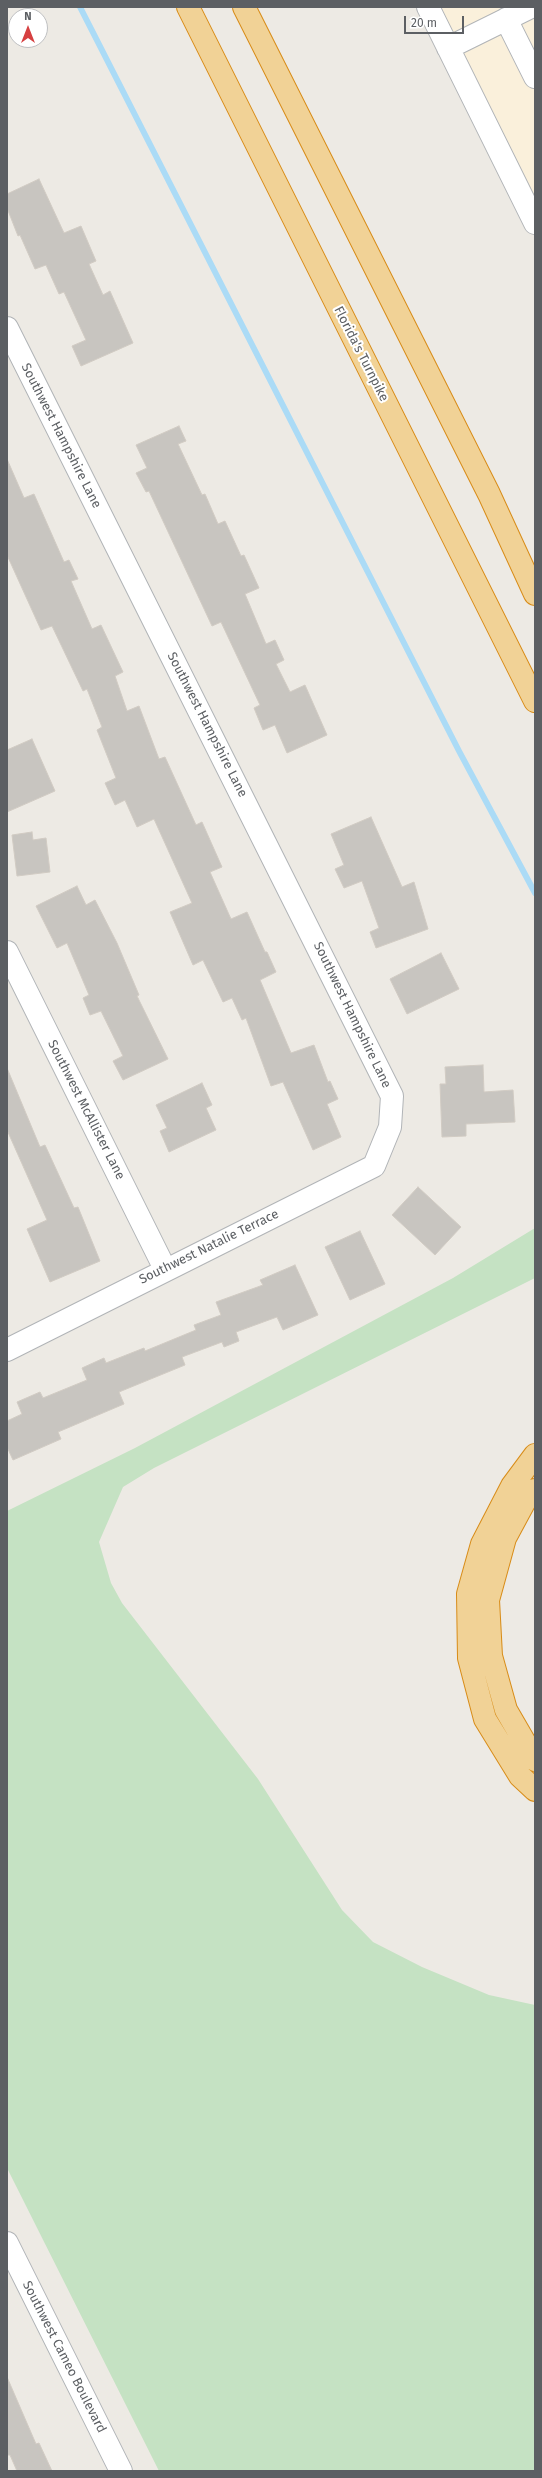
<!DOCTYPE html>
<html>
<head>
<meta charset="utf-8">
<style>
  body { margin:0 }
  #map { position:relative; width:542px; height:2478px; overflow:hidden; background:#edeae4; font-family:"Fira Sans",sans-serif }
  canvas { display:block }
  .frame { position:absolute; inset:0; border:8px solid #5c5f63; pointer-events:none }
  .north { position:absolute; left:8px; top:8px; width:40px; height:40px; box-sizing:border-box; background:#fff; border:1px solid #bebfc1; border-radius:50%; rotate:0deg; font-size:11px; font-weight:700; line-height:16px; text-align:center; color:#5c5f63 }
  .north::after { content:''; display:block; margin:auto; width:14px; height:18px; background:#d64041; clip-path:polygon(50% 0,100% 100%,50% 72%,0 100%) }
  .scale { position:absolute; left:404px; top:16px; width:60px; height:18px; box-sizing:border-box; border:2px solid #5c5f63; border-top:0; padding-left:5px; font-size:12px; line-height:14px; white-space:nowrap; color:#5c5f63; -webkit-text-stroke:3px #fff; paint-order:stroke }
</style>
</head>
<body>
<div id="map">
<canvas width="542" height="2478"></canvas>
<div class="frame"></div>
<div class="north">N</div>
<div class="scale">20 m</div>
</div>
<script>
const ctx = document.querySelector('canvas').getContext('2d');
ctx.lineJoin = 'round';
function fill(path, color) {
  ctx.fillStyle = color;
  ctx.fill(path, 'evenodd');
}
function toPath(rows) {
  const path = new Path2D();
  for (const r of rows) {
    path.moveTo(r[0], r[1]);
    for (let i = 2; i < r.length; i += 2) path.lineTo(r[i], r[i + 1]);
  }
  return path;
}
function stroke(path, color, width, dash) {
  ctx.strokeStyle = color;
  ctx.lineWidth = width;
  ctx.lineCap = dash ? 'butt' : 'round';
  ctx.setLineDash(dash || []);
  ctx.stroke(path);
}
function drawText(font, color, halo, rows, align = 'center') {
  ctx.font = font + ' "Fira Sans",sans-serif';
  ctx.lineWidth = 4;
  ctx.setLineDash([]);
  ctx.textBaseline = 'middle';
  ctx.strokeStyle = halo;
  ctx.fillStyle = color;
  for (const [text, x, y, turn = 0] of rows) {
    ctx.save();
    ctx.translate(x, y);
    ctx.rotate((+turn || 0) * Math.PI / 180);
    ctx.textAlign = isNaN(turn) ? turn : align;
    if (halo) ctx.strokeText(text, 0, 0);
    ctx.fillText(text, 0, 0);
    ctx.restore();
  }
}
const commercial = toPath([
  [436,7,535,7,535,207]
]);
const green = toPath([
  [535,1228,535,1278,154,1468,123,1487,99,1542,111,1583,122,1603,258,1779,342,1910,373,1942,422,1967,489,1995,535,2005,535,2471,159,2471,7,2168,7,1511,135,1448,453,1278]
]);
const stream = toPath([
  [80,7,459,751,535,893]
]);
const building = toPath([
  [39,179,64,233,81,226,96,261,89,264,103,295,110,291,133,343,81,366,72,346,86,340,64,292,59,294,46,265,35,269,20,235,18,236,7,208,7,194,39,179],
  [179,426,186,441,178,444,202,495,205,494,218,524,225,521,241,556,244,555,259,588,245,594,266,644,275,640,284,660,276,664,290,692,305,685,327,735,287,753,275,725,263,730,254,708,260,705,221,622,212,626,149,491,146,492,136,473,147,468,136,445,179,426],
  [7,459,24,498,34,494,64,562,69,560,78,579,71,581,92,629,101,625,123,672,115,676,127,711,139,706,159,759,165,757,196,825,202,822,222,867,210,872,231,919,247,912,265,952,267,952,276,972,260,980,291,1053,314,1045,328,1082,330,1081,338,1099,327,1104,341,1137,313,1150,283,1082,271,1086,246,1018,242,1020,232,998,223,1002,203,960,193,965,170,912,192,903,154,819,137,827,125,800,115,805,105,783,116,778,97,730,102,727,87,689,83,691,52,626,41,630,7,555,7,459],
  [32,739,55,791,7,812,7,750,32,739],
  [371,817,402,887,414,882,428,929,376,948,370,932,379,928,362,881,344,888,335,869,344,865,331,834,371,817],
  [32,832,33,840,46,838,50,872,17,876,12,835,32,832],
  [77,886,86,905,95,900,117,943,139,995,137,996,168,1059,123,1080,113,1061,123,1056,101,1011,90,1015,83,998,89,995,67,943,57,948,36,906,77,886],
  [441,953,459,989,407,1014,390,979,441,953],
  [483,1065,484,1092,513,1090,515,1122,466,1124,466,1136,442,1137,440,1084,446,1084,445,1067,483,1065],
  [7,1068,40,1147,45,1145,74,1208,78,1207,100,1261,50,1282,27,1229,47,1220,7,1130,7,1068],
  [202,1083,212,1105,206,1108,216,1130,169,1152,160,1131,167,1128,156,1105,202,1083],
  [418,1187,461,1227,435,1255,392,1215,418,1187],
  [360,1231,385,1284,350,1300,325,1247,360,1231],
  [295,1265,318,1315,283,1330,277,1317,236,1332,239,1341,224,1347,222,1342,182,1357,185,1365,119,1392,124,1404,58,1432,61,1439,13,1460,7,1447,7,1421,22,1414,17,1402,40,1392,43,1398,87,1380,82,1368,104,1358,106,1363,144,1348,145,1351,196,1330,194,1325,221,1315,216,1302,263,1285,260,1280,295,1265],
  [7,2377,36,2444,39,2443,52,2471,17,2471,10,2455,7,2455,7,2377]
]);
const minor = toPath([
  [428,7,535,223],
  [506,19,535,77],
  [448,48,531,7],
  [7,328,392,1096,390,1127,374,1166,7,1350],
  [7,952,165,1269],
  [7,2243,121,2471]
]);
const highway = toPath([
  [188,7,535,701],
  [244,7,489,494,535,594],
  [535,1455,512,1486,482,1544,468,1594,469,1658,485,1719,520,1776,535,1790],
  [535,1490,526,1499,505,1538,488,1600,491,1656,506,1710,535,1760]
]);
const streetNames = [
  ["Florida's Turnpike",361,354,63],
  ["Southwest Hampshire Lane",61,436,63],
  ["Southwest Hampshire Lane",207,725,63],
  ["Southwest Hampshire Lane",352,1015,64],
  ["Southwest McAllister Lane",86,1110,63],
  ["Southwest Natalie Terrace",209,1247,-26],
  ["Southwest Cameo Boulevard",64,2357,63]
];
fill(commercial, '#faf0db');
fill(green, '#c5e2c3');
stroke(stream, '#abdbf6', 6);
fill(building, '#c8c5c0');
stroke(building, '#d1cbc3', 1);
stroke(minor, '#b1b4b7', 24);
stroke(highway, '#d88c18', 24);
stroke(minor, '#fff', 22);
stroke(highway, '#f1d296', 22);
drawText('13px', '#5c5f63', '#fff', streetNames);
</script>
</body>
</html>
